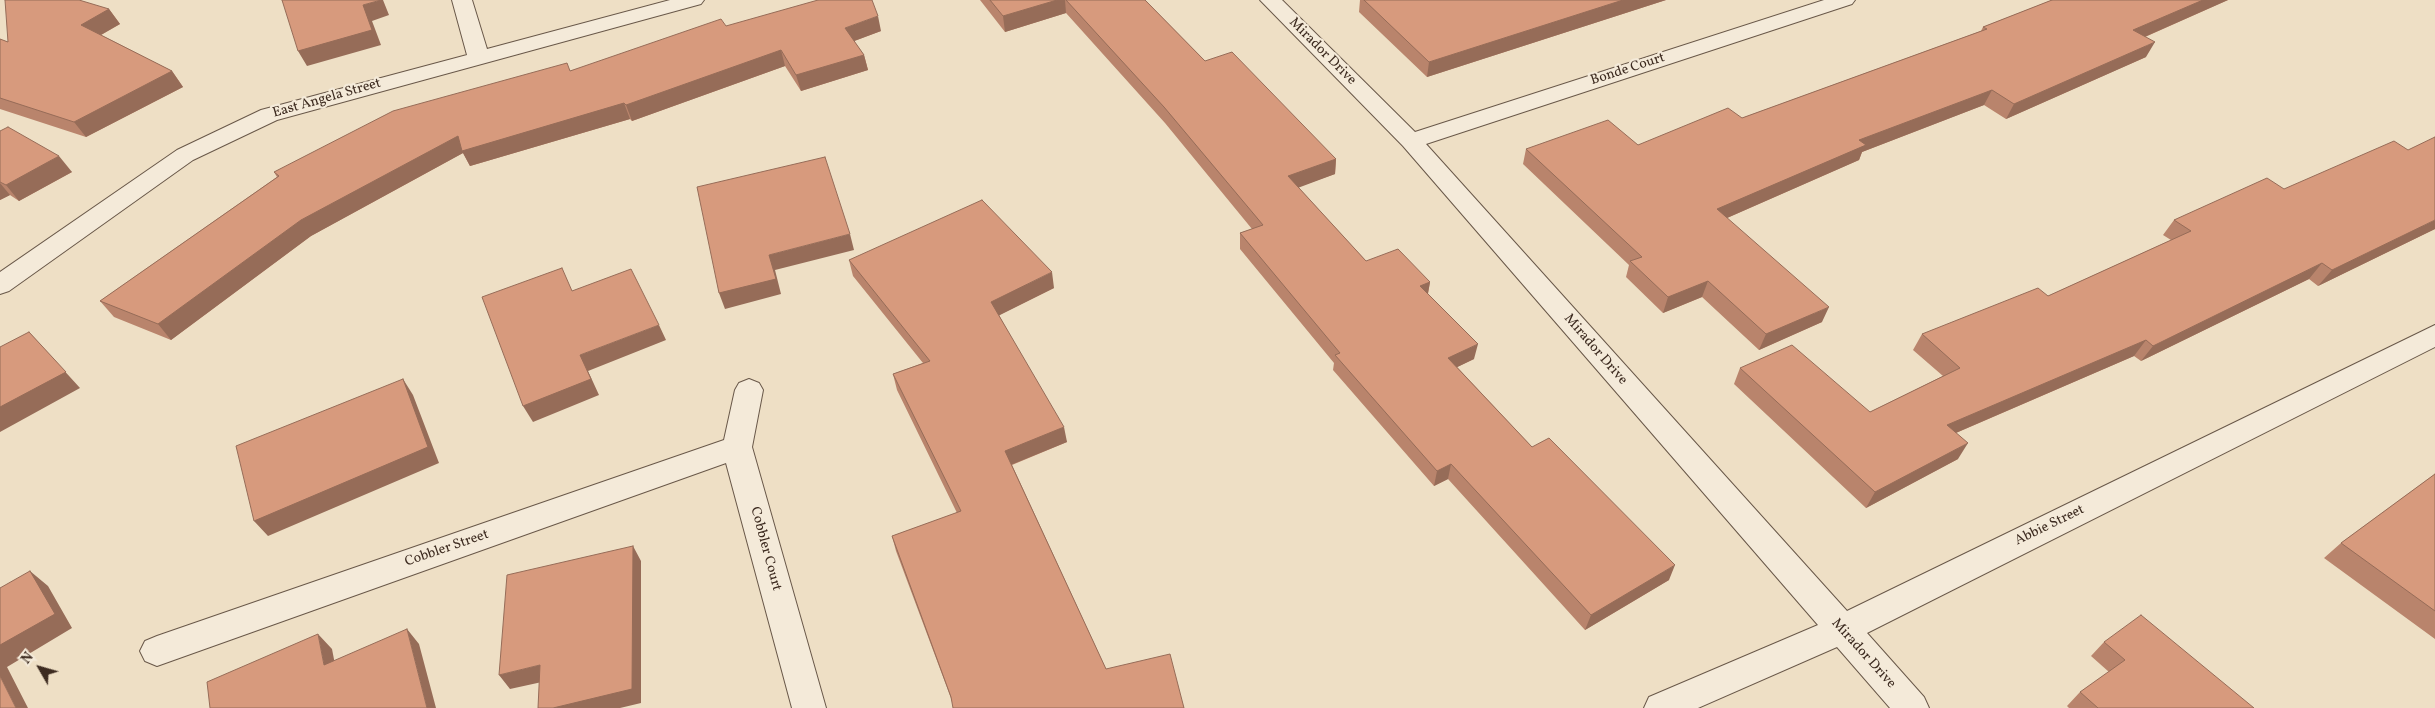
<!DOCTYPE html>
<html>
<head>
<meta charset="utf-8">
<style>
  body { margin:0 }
  #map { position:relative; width:2435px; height:708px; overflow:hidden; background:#eedfc5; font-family:Vollkorn,serif }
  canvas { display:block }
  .north { position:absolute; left:15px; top:643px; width:50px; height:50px; -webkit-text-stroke:4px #f4ead9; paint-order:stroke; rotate:308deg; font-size:14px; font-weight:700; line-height:20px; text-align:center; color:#3d2b20 }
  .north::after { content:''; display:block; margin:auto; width:18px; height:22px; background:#3d2b20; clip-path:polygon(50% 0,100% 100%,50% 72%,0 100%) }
</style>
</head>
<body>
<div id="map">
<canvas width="2435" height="708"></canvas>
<div class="north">N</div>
</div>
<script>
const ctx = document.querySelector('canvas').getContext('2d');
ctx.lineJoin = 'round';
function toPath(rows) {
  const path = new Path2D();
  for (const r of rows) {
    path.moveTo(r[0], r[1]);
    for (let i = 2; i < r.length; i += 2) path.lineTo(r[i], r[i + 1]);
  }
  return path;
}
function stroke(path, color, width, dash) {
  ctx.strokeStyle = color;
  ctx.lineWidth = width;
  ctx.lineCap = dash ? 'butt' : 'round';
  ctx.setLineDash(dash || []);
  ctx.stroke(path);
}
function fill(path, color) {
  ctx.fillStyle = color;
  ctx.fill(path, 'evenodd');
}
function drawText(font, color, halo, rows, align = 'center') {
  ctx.font = font + ' Vollkorn,serif';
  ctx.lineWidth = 4.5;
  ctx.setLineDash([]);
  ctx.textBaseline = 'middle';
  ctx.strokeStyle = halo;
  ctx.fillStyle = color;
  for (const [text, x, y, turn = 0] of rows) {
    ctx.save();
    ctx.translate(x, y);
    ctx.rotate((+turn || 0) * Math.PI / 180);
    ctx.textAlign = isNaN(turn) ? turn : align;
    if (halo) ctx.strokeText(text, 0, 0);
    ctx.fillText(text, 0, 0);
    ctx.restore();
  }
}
const minor = toPath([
  [452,0,472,0,487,49,670,0,704,0,701,4,277,120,193,160,9,291,0,294,0,272,177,150,261,110,467,55,452,0],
  [1260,0,1282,0,1415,132,1824,0,1855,0,1852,4,1426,144,1847,611,2435,325,2435,347,1867,633,1924,697,1929,708,1890,708,1837,647,1698,708,1644,708,1649,697,1818,625,1403,146,1260,0],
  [749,379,759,383,763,390,752,447,826,708,792,708,726,463,157,666,145,661,140,651,145,641,157,636,724,440,735,390,739,383,749,379]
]);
const wall = toPath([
  [980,0,1145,0,1205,61,1336,159,1335,174,1298,187,1366,261,1430,282,1428,294,1474,359,1457,367,1532,447,1669,580,1585,630,1448,479,1434,486,1333,370,1334,363,1240,249,1240,233,1252,229,1165,123,1066,13,1005,32],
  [1360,0,1666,0,1427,77,1359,12],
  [2052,0,2228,0,2145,37,2146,57,2006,119,1984,105,1862,152,1859,160,1727,218,1822,322,1759,350,1702,297,1663,313,1626,277,1629,265,1523,164,1526,149,1638,145,1742,118,1981,31,1983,27],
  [109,9,120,24,101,35,172,71,183,87,86,137,0,109,0,39,8,42],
  [726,26,881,31,854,41,864,55,868,70,801,91,785,66,632,121,630,119,470,166,463,153,311,236,171,340,114,317,100,301,277,177,274,172,570,71],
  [0,131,72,172,19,201,10,195,0,200],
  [2284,189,2435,229,2318,286,2309,279,2141,361,2134,356,1956,433,1958,459,1866,508,1734,384,1740,368,1870,412,1943,376,1913,350,1922,334,2048,296,2171,240,2163,235,2174,220],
  [849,260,1054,288,999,315,1067,442,1012,465,1106,669,1184,708,952,701,896,551,892,536,957,513,897,390,893,374,923,363,853,276],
  [2435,474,2435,639,2324,558,2341,543],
  [2104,642,2254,708,2069,708,2067,706,2080,692,2109,672,2091,656]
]);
const shadedWall = toPath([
  [381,0,383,0,389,15,372,21,381,45,307,66,298,51,363,5],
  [1057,0,1065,0,1066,13,1005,32,1003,16],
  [1623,0,1666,0,1427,77,1429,62],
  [2203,0,2228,0,2124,46,2133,30],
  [109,9,120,24,92,40,81,25],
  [878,16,881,31,849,43,845,28],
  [2155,42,2146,57,2006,119,2014,104],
  [781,50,785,66,632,121,626,105],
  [864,55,868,70,801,91,796,75],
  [172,71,183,87,86,137,74,122],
  [1992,90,1984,105,1862,152,1859,160,1711,225,1717,209,1859,140],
  [624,103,630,119,470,166,463,153,311,236,171,340,158,324,301,220,458,136],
  [59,156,72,172,19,201,6,185],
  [1336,159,1335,174,1287,192,1288,176],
  [0,183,10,195,0,200],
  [2435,220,2435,229,2318,286,2332,270],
  [850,234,854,250,775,270,781,294,725,309,719,293,769,255],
  [2322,263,2309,279,2141,361,2153,346],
  [1052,272,1054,288,994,318,991,302],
  [1708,281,1702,297,1663,313,1668,297],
  [1430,282,1427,298,1420,286],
  [1829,307,1822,322,1759,350,1766,334],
  [659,325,666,340,588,371,599,395,533,422,523,406,580,355],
  [29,332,80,388,0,432,0,407],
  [2146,340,2134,356,1937,441,1947,425],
  [1478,344,1474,359,1445,373,1448,358],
  [403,379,413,395,439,463,268,536,254,521],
  [1064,427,1067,442,1008,466,1005,451],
  [1968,443,1958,459,1866,508,1875,492],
  [1451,464,1448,479,1434,486,1437,471],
  [633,546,641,561,641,703,620,708,553,708],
  [1675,565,1669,580,1585,630,1591,615],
  [30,571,48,586,72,628,7,667,28,708,16,708,0,676,0,645],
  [407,629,419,644,436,708,427,708],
  [318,634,332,649,338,680,324,665],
  [540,665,551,680,510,689,499,675]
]);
const building = toPath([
  [5,0,79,0,109,9,81,25,172,71,74,122,0,98,0,39,8,42,5,0],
  [282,0,381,0,363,5,372,30,298,51,282,0],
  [818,0,872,0,878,16,845,28,864,55,796,75,781,50,626,105,624,103,462,151,458,136,301,220,158,324,100,301,279,176,274,172,393,111,567,63,570,71,721,19,726,26,818,0],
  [990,0,1057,0,1003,16,990,0],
  [1066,0,1145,0,1205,61,1232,52,1336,159,1288,176,1366,261,1398,249,1430,282,1420,286,1478,344,1448,358,1532,447,1549,438,1675,565,1591,615,1451,464,1437,471,1335,355,1340,353,1240,233,1263,225,1164,107,1066,0],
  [1364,0,1623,0,1429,62,1364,0],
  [2052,0,2203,0,2133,30,2155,42,2014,104,1992,90,1859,140,1866,145,1717,209,1829,307,1766,334,1708,281,1668,297,1630,261,1642,257,1526,149,1608,120,1638,145,1728,108,1742,118,1987,29,1983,27,2052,0],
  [8,127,59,156,6,185,0,182,0,131,8,127],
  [2435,137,2435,220,2332,270,2322,263,2153,346,2146,340,1947,425,1968,443,1875,492,1740,368,1792,345,1870,412,1960,368,1922,334,2038,288,2048,296,2191,231,2174,220,2267,178,2284,189,2394,141,2408,150,2435,137],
  [825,157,850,234,769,255,776,279,719,293,697,187,825,157],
  [982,200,1052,272,991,302,1064,427,1005,451,1106,669,1170,654,1184,708,953,708,951,697,892,536,961,511,893,374,930,361,849,260,982,200],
  [562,268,572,291,631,269,659,325,580,355,591,379,523,406,482,297,562,268],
  [29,332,66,372,0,407,0,347,29,332],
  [403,379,428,447,254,521,236,446,403,379],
  [2435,474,2435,611,2341,543,2435,474],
  [633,546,632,689,553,708,538,708,540,665,499,675,507,575,633,546],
  [30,571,55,614,0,645,0,588,30,571],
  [2141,615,2254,708,2098,708,2080,692,2125,660,2104,642,2141,615],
  [407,629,427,708,210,708,207,682,318,634,324,665,407,629],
  [0,676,16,708,0,708,0,676]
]);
const streetNames = [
  ["Mirador Drive",1322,52,45],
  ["Bonde Court",1628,70,-18],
  ["East Angela Street",327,99,-16],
  ["Mirador Drive",1595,350,49],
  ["Abbie Street",2050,526,-26],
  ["Cobbler Street",447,549,-19],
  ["Cobbler Court",765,549,75],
  ["Mirador Drive",1863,654,48]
];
stroke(minor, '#695849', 2);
fill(minor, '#f4ead9');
fill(wall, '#b9846c');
fill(shadedWall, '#966c58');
fill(building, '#d79a7d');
stroke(building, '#966c58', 1);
drawText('14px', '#3d2b20', '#f4ead9', streetNames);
</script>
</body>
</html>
